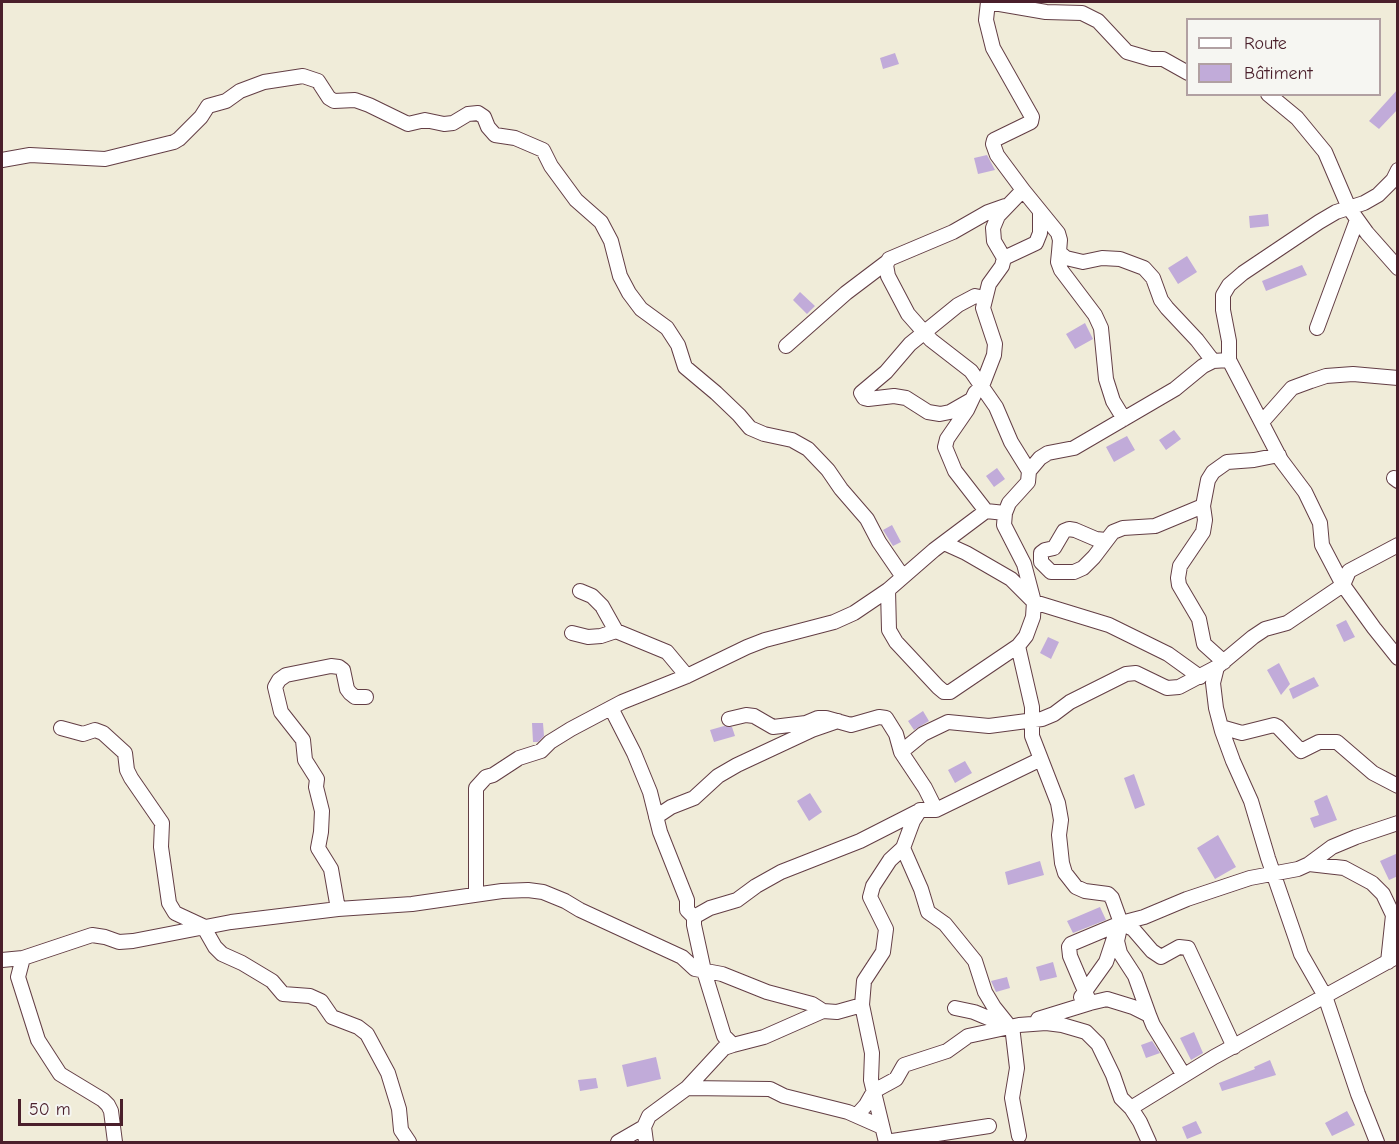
<!DOCTYPE html>
<html>
<head>
<meta charset="utf-8">
<style>
  body { margin:0 }
  #map { position:relative; width:1399px; height:1144px; overflow:hidden; background:#f0ecd9; font-family:"Comic Neue",sans-serif }
  canvas { display:block }
  .frame { position:absolute; inset:0; border:3px solid #4a1f2b; pointer-events:none }
  .legend { position:absolute; left:1186px; top:18px; width:195px; height:78px; box-sizing:border-box; background:#f6f6f2; border:2px solid #b1a0a2; margin:0; padding:8px 10px; list-style:none; font-size:18px; color:#4a1f2b }
  .legend li { display:flex; align-items:center; gap:12px; height:30px }
  .legend b { width:30px; border:2px solid #b1a0a2 }
  .scale { position:absolute; left:18px; top:1099px; width:105px; height:27px; box-sizing:border-box; border:3px solid #4a1f2b; border-top:0; padding-left:8px; font-size:18px; line-height:21px; white-space:nowrap; color:#4a1f2b; -webkit-text-stroke:4px #f6f6f2; paint-order:stroke }
</style>
</head>
<body>
<div id="map">
<canvas width="1399" height="1144"></canvas>
<div class="frame"></div>
<ul class="legend">
<li><b style="height:8px;background:#fff"></b>Route</li>
<li><b style="height:16px;background:#c1abd9"></b>Bâtiment</li>
</ul>
<div class="scale">50 m</div>
</div>
<script>
const ctx = document.querySelector('canvas').getContext('2d');
ctx.lineJoin = 'round';
function fill(path, color) {
  ctx.fillStyle = color;
  ctx.fill(path, 'evenodd');
}
function toPath(rows) {
  const path = new Path2D();
  for (const r of rows) {
    path.moveTo(r[0], r[1]);
    for (let i = 2; i < r.length; i += 2) path.lineTo(r[i], r[i + 1]);
  }
  return path;
}
function stroke(path, color, width, dash) {
  ctx.strokeStyle = color;
  ctx.lineWidth = width;
  ctx.lineCap = dash ? 'butt' : 'round';
  ctx.setLineDash(dash || []);
  ctx.stroke(path);
}
const building = toPath([
  [895,53,899,64,883,69,880,58],
  [1398,89,1398,109,1379,129,1369,121],
  [987,155,995,170,978,174,974,158],
  [1268,214,1269,226,1250,228,1249,216],
  [1187,256,1197,272,1178,284,1168,268],
  [1302,265,1307,275,1266,291,1262,281],
  [800,292,815,306,807,314,793,300],
  [1085,323,1093,339,1075,349,1066,334],
  [1174,430,1181,439,1166,450,1159,440],
  [1127,436,1135,450,1114,462,1106,447],
  [997,468,1005,479,994,487,986,476],
  [892,525,901,542,893,546,883,530],
  [1346,620,1355,637,1344,642,1336,625],
  [1048,637,1059,642,1051,659,1040,653],
  [1279,663,1290,684,1281,695,1267,670],
  [1314,677,1319,686,1293,699,1289,689],
  [923,711,929,721,914,730,908,721],
  [532,723,543,723,544,736,538,742,533,742],
  [724,726,732,727,735,736,714,742,710,730],
  [965,761,972,773,955,783,948,770],
  [1134,774,1145,805,1135,809,1124,778],
  [810,793,822,812,809,821,797,801],
  [1327,795,1337,820,1314,828,1310,818,1319,815,1314,801],
  [1218,835,1236,867,1215,879,1197,848],
  [1398,853,1398,876,1389,880,1380,861],
  [1040,861,1044,875,1008,885,1005,872],
  [1100,907,1106,920,1073,933,1067,921],
  [1053,962,1057,977,1040,981,1036,967],
  [1007,977,1010,988,996,992,991,981],
  [1194,1032,1203,1053,1191,1060,1180,1038],
  [1152,1041,1160,1053,1146,1058,1141,1045],
  [656,1057,661,1079,627,1087,622,1065],
  [1270,1060,1276,1075,1222,1091,1219,1083,1255,1069,1254,1067],
  [596,1078,598,1088,580,1091,578,1080],
  [1347,1111,1355,1125,1332,1136,1325,1123],
  [1196,1121,1202,1133,1187,1139,1182,1127]
]);
const street = toPath([
  [988,2,1046,12,1082,13,1098,21,1127,52,1151,59,1163,59,1188,73],
  [1268,94,1297,118,1325,152,1349,208,1367,233,1398,268],
  [2,160,30,155,105,159,174,142,179,139,201,117,208,106,226,101,240,91,264,82,303,76,318,81,329,98,334,101,355,100,369,105,408,124,425,120,444,124,453,123,468,114,478,113,484,117,488,127,495,135,515,138,543,150,551,166,576,200,601,222,611,241,620,276,629,293,641,309,667,328,678,345,685,367,716,393,739,415,750,428,764,434,792,440,808,449,828,470,841,489,867,519,879,542,903,577],
  [1398,170,1393,180,1378,195,1364,203,1336,212,1319,222,1243,273,1229,285,1223,295,1223,310,1229,341,1229,360,1281,460,1305,492,1320,523,1322,545,1343,585,1374,628,1398,658],
  [1023,190,1058,233,1060,240,1059,252,1066,258,1083,262,1102,258,1120,259,1144,268,1153,278,1161,300,1167,308,1197,340,1213,361],
  [1005,206,988,212,953,232,889,259,886,265,888,276,908,314,931,340,971,371,996,407,1011,442,1029,471],
  [1059,252,1058,262,1061,270,1095,315,1101,328,1106,379,1113,401,1124,419],
  [1004,258,1036,243,1040,233,1040,212],
  [1317,328,1357,220],
  [786,346,846,293,887,262],
  [971,400,950,412,940,414,928,412,906,398,894,396,868,399,864,398,861,393,886,372,910,344,958,305,975,296,985,298],
  [1262,422,1292,388,1311,381,1326,376,1353,374,1398,378],
  [1394,478,1398,481],
  [986,511,955,471,945,447,947,439,967,410,975,393,982,386,994,355,995,344,983,308,989,284,1002,266,1004,258,994,241,993,228,998,216,1023,190,997,155,993,144,994,140,1031,122,1032,117,993,48,986,20,988,2],
  [1106,540,1096,539,1075,530,1069,529,1064,531,1054,548,1045,550,1041,553,1041,562,1051,572,1074,572,1083,568,1094,557,1113,532,1123,528,1155,526,1203,506],
  [944,543,966,553,1011,579,1034,602,1109,625,1168,654,1200,677],
  [888,590,889,630,896,642,938,687,944,692,950,692,1018,646,1026,636,1033,617,1034,602,1024,564,1004,525,1005,513,1009,503,1028,482,1029,471,1040,458,1048,453,1074,448,1175,389,1203,366,1213,361,1229,360],
  [580,591,592,596,602,606,616,631,667,652,687,676],
  [572,633,588,637,601,636,616,631],
  [1018,646,1032,707,1032,736,1058,803,1061,820,1059,835,1062,863,1065,873,1076,887,1085,891,1108,894,1112,898,1121,923,1117,941,1120,953,1135,976,1149,1015],
  [1224,662,1204,644,1199,619,1179,585,1178,578,1180,566,1203,532,1205,520,1203,506,1208,480,1213,472,1227,462,1254,460,1279,455],
  [1217,667,1213,683,1216,708,1222,731,1233,761,1251,801,1268,858,1296,939,1301,954,1325,996,1358,1094,1377,1142],
  [611,708,634,753,650,792,660,832,687,900,687,910,694,917],
  [729,719,746,715,754,716,773,727,806,723,818,718,826,718,851,725,879,717,886,718,896,734,901,752],
  [1221,727,1242,733,1274,725,1278,727,1301,751,1319,742,1337,742,1373,773,1398,786],
  [61,728,83,734,95,730,103,733,125,753,127,770,131,778,162,823,161,847,169,903,175,913,203,926,215,947,222,954,242,963,272,981,283,994,310,996,321,1001,332,1017,358,1027,367,1034,388,1073,399,1109,401,1130,409,1142],
  [936,810,1039,760],
  [656,817,671,807,694,798,718,776,737,765,812,730,838,721],
  [903,848,921,889,928,912,945,924,975,961,985,992,994,1007,1010,1027],
  [1309,864,1344,868,1372,883,1383,894,1393,915,1388,962],
  [476,894,476,788,486,777,493,775,519,758,541,751,550,742,571,729,622,702,687,676,747,647,765,640,834,622,854,613,888,590,934,550,986,511,1005,513],
  [338,909,331,869,318,848,321,832,322,811,316,787,317,779,305,760,303,740,281,712,275,687,279,680,286,675,331,666,339,667,343,670,347,689,350,693,355,697,366,697],
  [694,917,710,908,737,900,756,886,781,872,860,841,919,811],
  [694,917,694,925,704,971,724,1036,733,1045,764,1037,823,1011],
  [1121,923,1133,929,1152,951,1161,957,1179,947,1188,948,1234,1047],
  [23,958,18,977,38,1040,60,1074,103,1100,108,1105,111,1111,115,1142],
  [2,960,23,958,92,935,105,937,119,942,133,941,231,922,338,909,412,904,502,891,528,890,543,892,565,901,580,910,682,957,695,969,722,974,767,992,812,1004,823,1011,837,1012,862,1005],
  [1081,997,1106,962,1115,935],
  [1090,1003,1070,956,1069,947,1071,944,1121,923,1144,917,1187,899,1250,878,1298,869,1309,864,1332,847,1356,837,1398,823],
  [955,1008,974,1012,1005,1025],
  [1038,1019,1090,1003,1107,999,1133,1007,1149,1015,1153,1025,1183,1074],
  [1012,1026,1017,1068,1012,1098,1019,1136],
  [687,1088,770,1089,784,1096,848,1112,882,1127],
  [857,1115,866,1105,874,1091,896,1079,904,1065,947,1051,968,1036,1019,1025,1046,1023,1062,1025,1086,1032,1098,1044,1113,1075,1121,1098,1131,1108],
  [618,1142,644,1127],
  [646,1142,644,1127,649,1116,687,1088,724,1048,733,1045],
  [886,1142,871,1080,872,1053,862,1005,864,981,883,952,886,929,870,897,873,886,890,860,903,848,913,821,920,810,936,810,925,788,901,752,923,734,948,722,989,726,1042,719,1054,714,1070,702,1126,674,1136,673,1167,688,1179,687,1217,667,1253,637,1265,629,1287,623,1343,585,1349,571,1398,545],
  [886,1142,989,1126],
  [1149,1142,1140,1122,1131,1108,1214,1057,1398,956]
]);
fill(building, '#c1abd9');
stroke(street, '#633e45', 16);
stroke(street, '#fff', 14);
</script>
</body>
</html>
